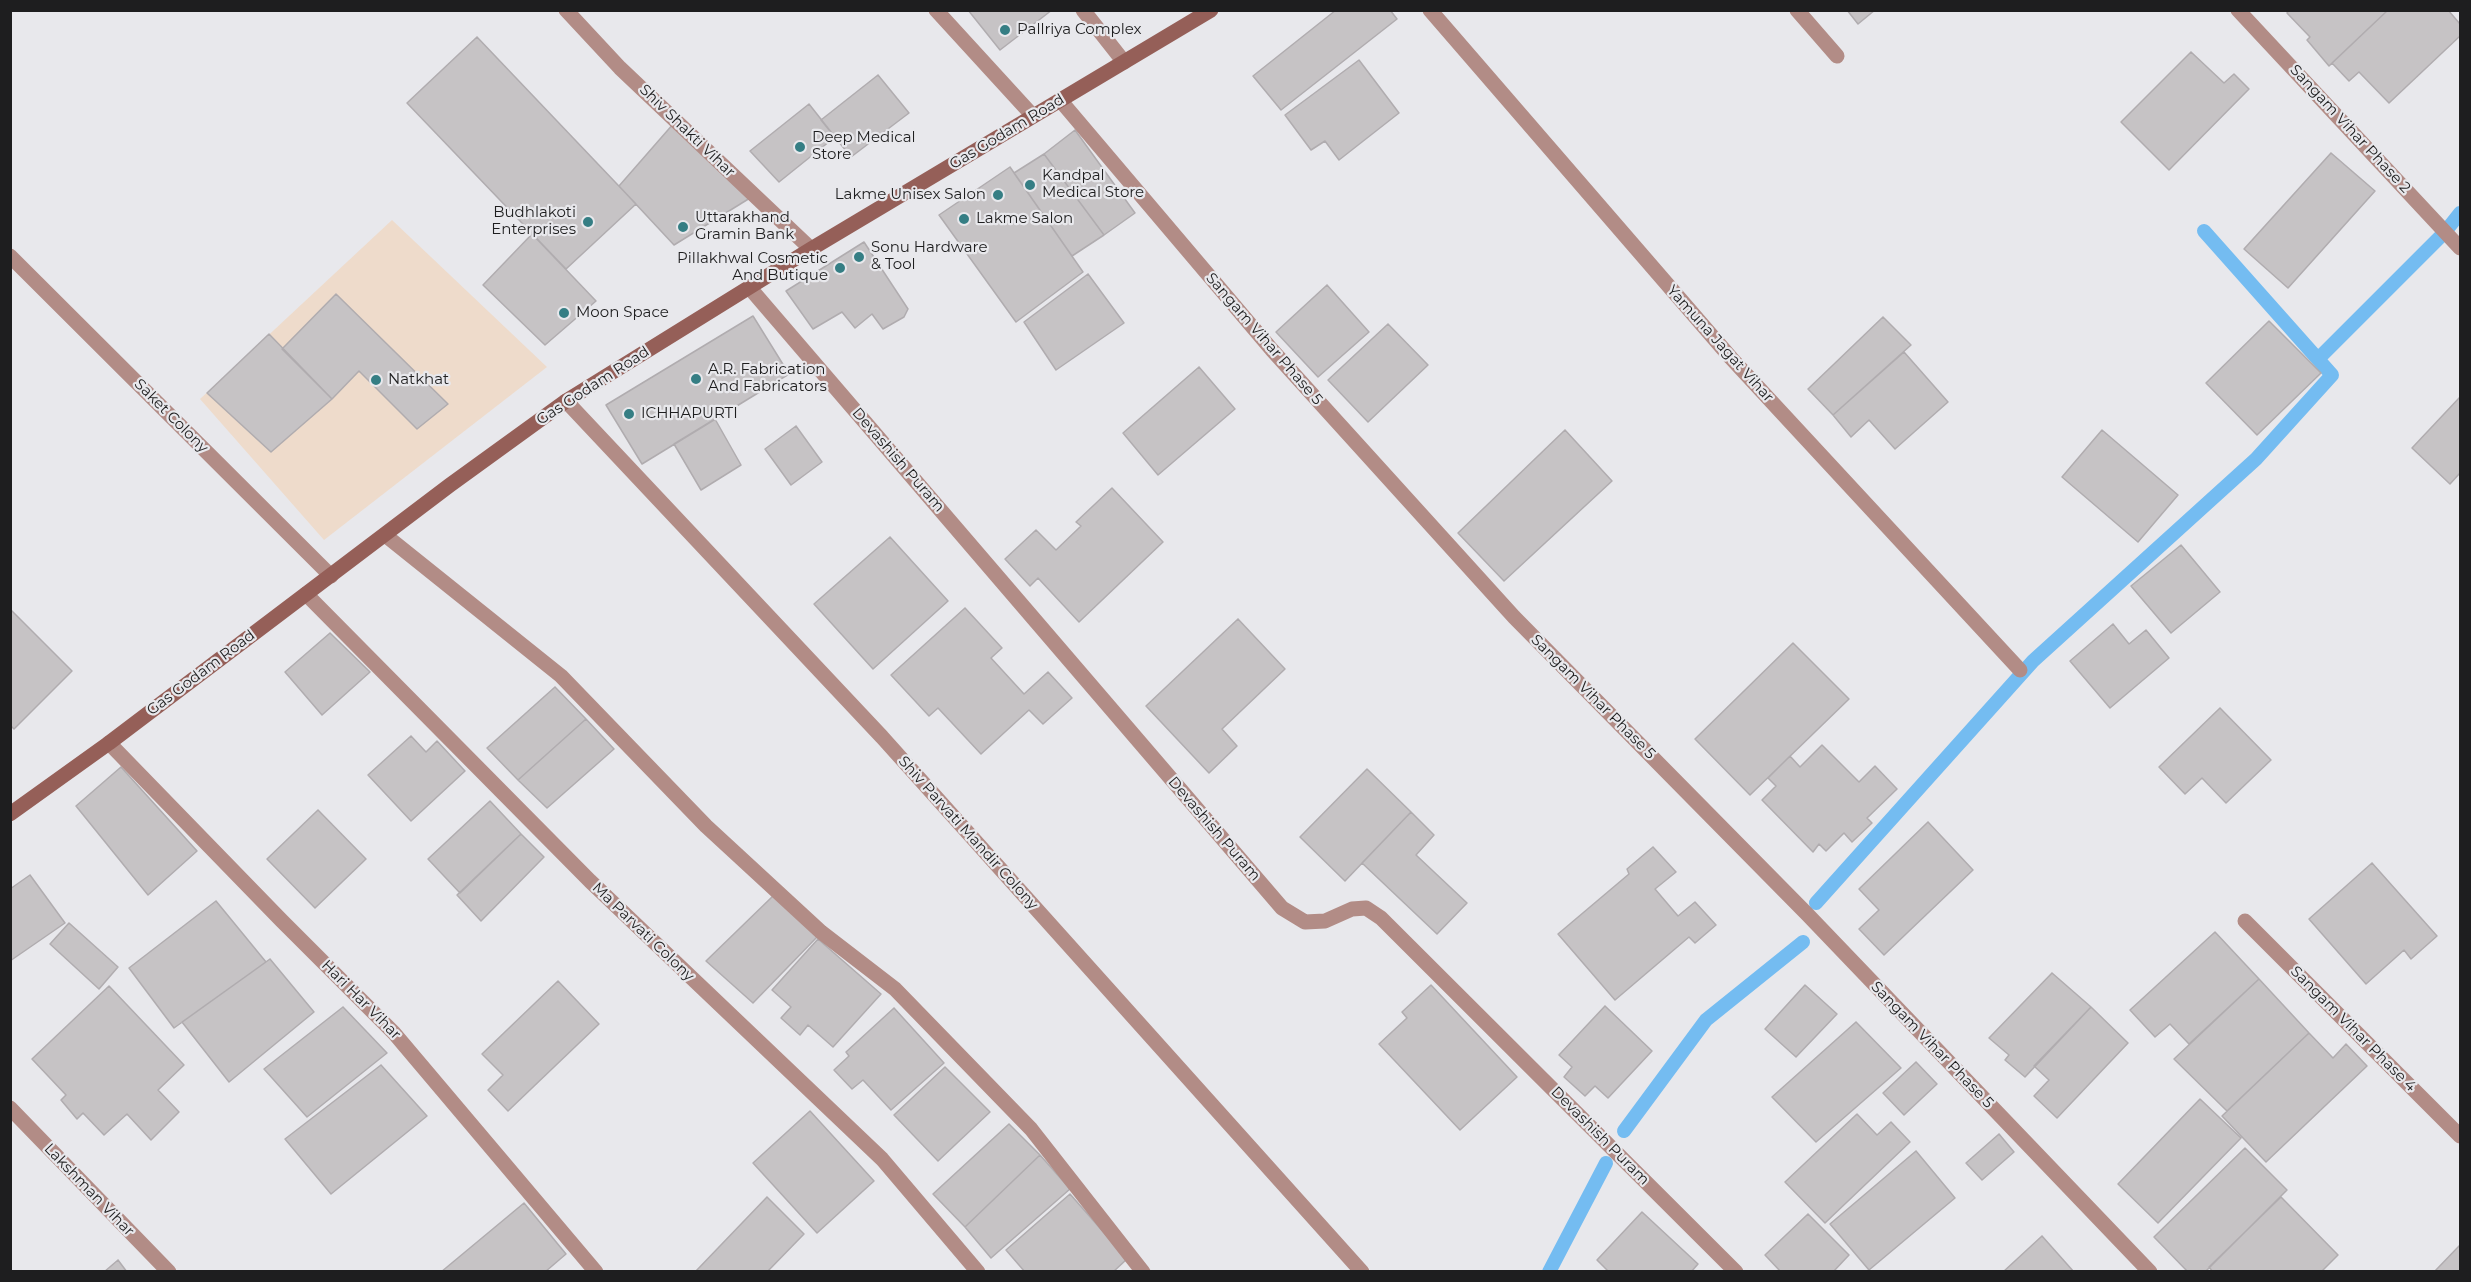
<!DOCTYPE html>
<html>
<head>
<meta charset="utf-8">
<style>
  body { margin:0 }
  #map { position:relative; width:2471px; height:1282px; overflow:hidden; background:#e8e8ec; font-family:Montserrat,sans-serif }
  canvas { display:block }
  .frame { position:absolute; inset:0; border:12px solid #1e1e1f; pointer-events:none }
</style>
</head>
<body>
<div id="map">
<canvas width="2471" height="1282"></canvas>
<div class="frame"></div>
</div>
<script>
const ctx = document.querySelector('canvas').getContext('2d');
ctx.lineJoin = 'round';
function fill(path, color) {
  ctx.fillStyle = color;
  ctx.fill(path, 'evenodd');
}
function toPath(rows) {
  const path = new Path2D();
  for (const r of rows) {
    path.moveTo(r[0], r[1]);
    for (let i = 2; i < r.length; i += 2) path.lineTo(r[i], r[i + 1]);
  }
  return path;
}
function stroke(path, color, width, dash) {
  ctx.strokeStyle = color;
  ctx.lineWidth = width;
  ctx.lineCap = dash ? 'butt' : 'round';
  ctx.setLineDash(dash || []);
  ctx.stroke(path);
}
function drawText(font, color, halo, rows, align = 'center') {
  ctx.font = font + ' Montserrat,sans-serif';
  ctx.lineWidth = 4.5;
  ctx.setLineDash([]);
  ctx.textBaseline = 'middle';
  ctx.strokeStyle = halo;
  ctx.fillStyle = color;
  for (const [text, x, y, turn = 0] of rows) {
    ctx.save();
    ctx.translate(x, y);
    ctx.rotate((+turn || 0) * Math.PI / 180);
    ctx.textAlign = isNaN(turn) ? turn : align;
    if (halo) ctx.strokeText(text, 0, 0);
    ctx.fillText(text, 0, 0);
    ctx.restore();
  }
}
const education = toPath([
  [392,220,547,367,324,540,200,399]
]);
const stream = toPath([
  [2318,359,2445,232,2460,213],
  [1816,903,2033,661,2256,459,2332,375,2204,231],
  [1624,1131,1706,1020,1803,942],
  [1549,1272,1606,1163]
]);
const building = toPath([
  [968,10,1052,10,1000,50,968,10],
  [1336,10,1390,10,1397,19,1281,110,1253,76,1336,10],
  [1847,10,1875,10,1858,24,1847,10],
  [2289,10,2388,10,2329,66,2307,40,2310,37,2287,13,2289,10],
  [2388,10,2448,10,2460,24,2460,36,2389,103,2359,72,2349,81,2332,63,2388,10],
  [477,37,636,204,566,269,407,103,477,37],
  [2191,52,2224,83,2234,74,2249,89,2169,170,2121,122,2191,52],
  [1359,60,1399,113,1339,160,1325,141,1311,150,1285,115,1359,60],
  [878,75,909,113,851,157,821,120,878,75],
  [809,104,835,137,779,182,750,151,809,104],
  [674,123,750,198,674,245,619,186,674,123],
  [1075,130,1135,213,1104,235,1044,154,1075,130],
  [2331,153,2375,191,2288,288,2244,249,2331,153],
  [1044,154,1104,235,1072,256,1014,173,1044,154],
  [1010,167,1083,272,1016,322,939,215,1010,167],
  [532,234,596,301,545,345,483,285,532,234],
  [864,242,908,309,904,317,883,329,872,314,855,328,842,312,813,329,786,291,864,242],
  [1088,274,1124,323,1056,370,1024,322,1088,274],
  [1327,285,1369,332,1318,377,1276,332,1327,285],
  [336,294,448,404,417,429,359,371,332,399,282,349,336,294],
  [753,316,789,374,642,464,606,405,753,316],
  [1883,317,1911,345,1833,415,1808,389,1883,317],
  [2269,321,2321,373,2257,435,2206,383,2269,321],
  [1388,324,1428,365,1368,422,1328,380,1388,324],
  [269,334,332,399,271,452,207,393,269,334],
  [1904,352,1948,402,1895,449,1869,420,1851,437,1833,415,1904,352],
  [1199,367,1235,409,1158,475,1123,433,1199,367],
  [2460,397,2460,473,2450,484,2412,448,2460,397],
  [715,419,741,465,701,490,674,444,715,419],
  [796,426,822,462,791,485,765,449,796,426],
  [1565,430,1612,481,1504,581,1458,533,1565,430],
  [2102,430,2178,495,2138,542,2062,477,2102,430],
  [1112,488,1163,542,1079,622,1038,578,1030,586,1005,559,1036,530,1056,550,1081,526,1076,522,1112,488],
  [890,537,948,601,873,669,814,604,890,537],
  [2181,545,2220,592,2171,633,2131,586,2181,545],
  [965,608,1002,648,991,658,1024,694,1048,672,1072,698,1043,724,1029,710,981,754,938,708,929,716,891,675,965,608],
  [10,609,72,671,14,729,10,725,10,609],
  [1238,619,1285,669,1222,729,1237,746,1209,773,1146,706,1238,619],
  [2113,624,2129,644,2146,630,2169,658,2110,708,2070,661,2113,624],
  [330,633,370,672,322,715,285,672,330,633],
  [1793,643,1849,699,1750,795,1695,739,1793,643],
  [555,687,586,719,518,780,487,748,555,687],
  [2220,708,2271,760,2226,803,2202,778,2185,794,2159,767,2220,708],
  [586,719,614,749,547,808,518,780,586,719],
  [411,736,426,752,437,741,465,771,411,821,368,775,411,736],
  [1822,745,1859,782,1875,766,1897,789,1867,818,1872,823,1852,842,1844,833,1826,851,1819,844,1813,852,1762,800,1776,786,1768,778,1790,756,1800,767,1822,745],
  [121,767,197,851,148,895,76,806,121,767],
  [1367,769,1411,812,1345,881,1300,837,1367,769],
  [490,801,521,834,460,893,428,859,490,801],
  [318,810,366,859,315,908,267,859,318,810],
  [1411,812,1434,835,1416,855,1467,903,1437,934,1362,863,1411,812],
  [1928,822,1973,870,1884,955,1859,929,1879,910,1859,889,1928,822],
  [521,834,544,857,481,921,457,895,521,834],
  [1653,847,1676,872,1655,889,1678,916,1695,902,1716,925,1695,943,1689,937,1615,1000,1558,934,1629,874,1627,869,1653,847],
  [2372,863,2437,936,2411,959,2404,950,2366,984,2309,919,2372,863],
  [30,875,65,923,10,961,10,889,30,875],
  [774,895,818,936,753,1003,706,961,774,895],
  [216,901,266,962,174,1028,129,968,216,901],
  [69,923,118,967,99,989,50,944,69,923],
  [2215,932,2259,979,2189,1044,2170,1024,2155,1037,2130,1010,2215,932],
  [818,939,881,994,833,1047,808,1025,800,1035,781,1018,791,1007,772,990,818,939],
  [270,959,314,1012,229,1082,182,1022,270,959],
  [2052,973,2091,1007,2025,1077,2005,1060,2009,1055,1989,1038,2052,973],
  [2259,979,2309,1033,2227,1111,2174,1059,2259,979],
  [558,981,599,1024,508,1111,488,1090,503,1075,482,1054,558,981],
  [1431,985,1517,1077,1460,1130,1379,1044,1407,1018,1402,1012,1431,985],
  [1805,985,1837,1014,1796,1057,1765,1029,1805,985],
  [109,986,184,1065,158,1090,179,1112,151,1140,127,1114,104,1135,83,1113,77,1119,61,1100,66,1095,32,1059,109,986],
  [1605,1006,1652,1051,1608,1098,1595,1086,1585,1096,1564,1077,1572,1067,1559,1055,1605,1006],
  [343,1007,387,1053,307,1117,264,1069,343,1007],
  [2091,1007,2128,1043,2057,1118,2034,1096,2049,1080,2034,1066,2091,1007],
  [894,1008,944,1063,891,1110,863,1080,852,1089,834,1070,849,1056,846,1052,894,1008],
  [1856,1022,1901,1068,1816,1142,1772,1097,1856,1022],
  [2309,1033,2333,1058,2346,1044,2367,1066,2266,1162,2222,1116,2309,1033],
  [1916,1062,1937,1084,1904,1115,1883,1093,1916,1062],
  [381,1065,427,1116,331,1194,285,1139,381,1065],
  [945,1067,990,1112,938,1161,894,1115,945,1067],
  [2200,1099,2241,1138,2158,1223,2118,1184,2200,1099],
  [810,1111,874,1181,817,1233,753,1163,810,1111],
  [1857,1114,1877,1135,1891,1122,1910,1142,1825,1223,1785,1182,1857,1114],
  [1009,1124,1040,1155,965,1227,933,1194,1009,1124],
  [1999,1134,2014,1152,1982,1180,1966,1163,1999,1134],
  [2245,1148,2287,1190,2205,1272,2188,1272,2154,1237,2245,1148],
  [1916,1151,1955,1198,1869,1270,1830,1224,1916,1151],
  [1040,1155,1070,1189,991,1258,965,1227,1040,1155],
  [1070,1194,1127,1259,1113,1272,1025,1272,1006,1250,1070,1194],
  [767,1197,804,1234,767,1272,695,1272,767,1197],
  [2281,1197,2338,1255,2321,1272,2213,1272,2209,1267,2281,1197],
  [524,1203,566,1254,545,1272,441,1272,524,1203],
  [1642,1212,1698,1264,1691,1272,1609,1272,1597,1260,1642,1212],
  [1808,1214,1849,1255,1833,1272,1781,1272,1765,1255,1808,1214],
  [2042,1236,2074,1272,2003,1272,2042,1236],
  [2460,1245,2460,1272,2434,1272,2460,1245],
  [118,1260,127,1272,104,1272,118,1260]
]);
const minor = toPath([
  [566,10,620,68,811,249],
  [936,10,1033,116],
  [1083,10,1124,62],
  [1430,10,1731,358,2020,670],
  [1797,10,1837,56],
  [2238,10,2460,248],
  [1060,100,1272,350,1514,617,1808,915,2150,1272],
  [10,256,331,576],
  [749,287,1282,908,1305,922,1325,921,1352,909,1366,908,1381,918,1736,1272],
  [566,401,882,737,1362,1272],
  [385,535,561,676,706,826,821,932,895,989,1031,1129,1143,1272],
  [306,594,590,881,882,1159,978,1272],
  [109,743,281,920,394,1033,596,1272],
  [2245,921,2460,1136],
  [10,1108,169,1272]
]);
const secondary = toPath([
  [10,814,109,743,450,485,566,401,811,249,1211,10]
]);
const markers = [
  [1005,30,6,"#357e84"],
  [800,147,6,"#357e84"],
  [1030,185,6,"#357e84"],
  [998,195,6,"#357e84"],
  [964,219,6,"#357e84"],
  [588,222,6,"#357e84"],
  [683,227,6,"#357e84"],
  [859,257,6,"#357e84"],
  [840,268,6,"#357e84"],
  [564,313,6,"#357e84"],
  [696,379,6,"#357e84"],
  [376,380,6,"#357e84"],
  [629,414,6,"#357e84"]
];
const poiNames = [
  ["Pallriya Complex",1017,30],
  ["Deep Medical",812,138],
  ["Store",812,155],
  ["Kandpal",1042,176],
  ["Medical Store",1042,193],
  ["Lakme Unisex Salon",986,195,"right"],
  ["Budhlakoti",576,213,"right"],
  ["Enterprises",576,230,"right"],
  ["Uttarakhand",695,218],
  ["Gramin Bank",695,235],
  ["Lakme Salon",976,219],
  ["Sonu Hardware",871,248],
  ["& Tool",871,265],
  ["Pillakhwal Cosmetic",828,259,"right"],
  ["And Butique",828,276,"right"],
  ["Moon Space",576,313],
  ["A.R. Fabrication",708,370],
  ["And Fabricators",708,387],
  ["Natkhat",388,380],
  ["ICHHAPURTI",641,414]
];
const streetNames = [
  ["Sangam Vihar Phase 2",2350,129,47],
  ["Shiv Shakti Vihar",687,131,44],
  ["Gas Godam Road",1007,132,-31],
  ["Sangam Vihar Phase 5",1264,339,49],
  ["Yamuna Jagat Vihar",1720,344,48],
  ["Gas Godam Road",593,386,-33],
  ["Saket Colony",171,416,45],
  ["Devashish Puram",898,460,49],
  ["Gas Godam Road",201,673,-37],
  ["Sangam Vihar Phase 5",1593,697,45],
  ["Devashish Puram",1214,829,49],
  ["Shiv Parvati Mandir Colony",968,833,48],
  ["Ma Parvati Colony",643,932,44],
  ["Hari Har Vihar",361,1000,45],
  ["Sangam Vihar Phase 4",2353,1029,45],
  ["Sangam Vihar Phase 5",1932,1045,46],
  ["Devashish Puram",1600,1136,45],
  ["Lakshman Vihar",89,1190,46]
];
fill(education, '#eedbcb');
stroke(stream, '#74bcf1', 14);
fill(building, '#c6c3c5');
stroke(building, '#b0acaf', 1.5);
stroke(minor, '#b28c86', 15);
stroke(secondary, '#955f58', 15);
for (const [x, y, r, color] of markers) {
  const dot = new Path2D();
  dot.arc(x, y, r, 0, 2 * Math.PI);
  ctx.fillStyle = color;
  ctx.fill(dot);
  stroke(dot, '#e8e8ec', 2);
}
drawText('15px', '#1e1e1f', '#e8e8ec', poiNames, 'left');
drawText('15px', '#1e1e1f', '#e8e8ec', streetNames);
</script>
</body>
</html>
